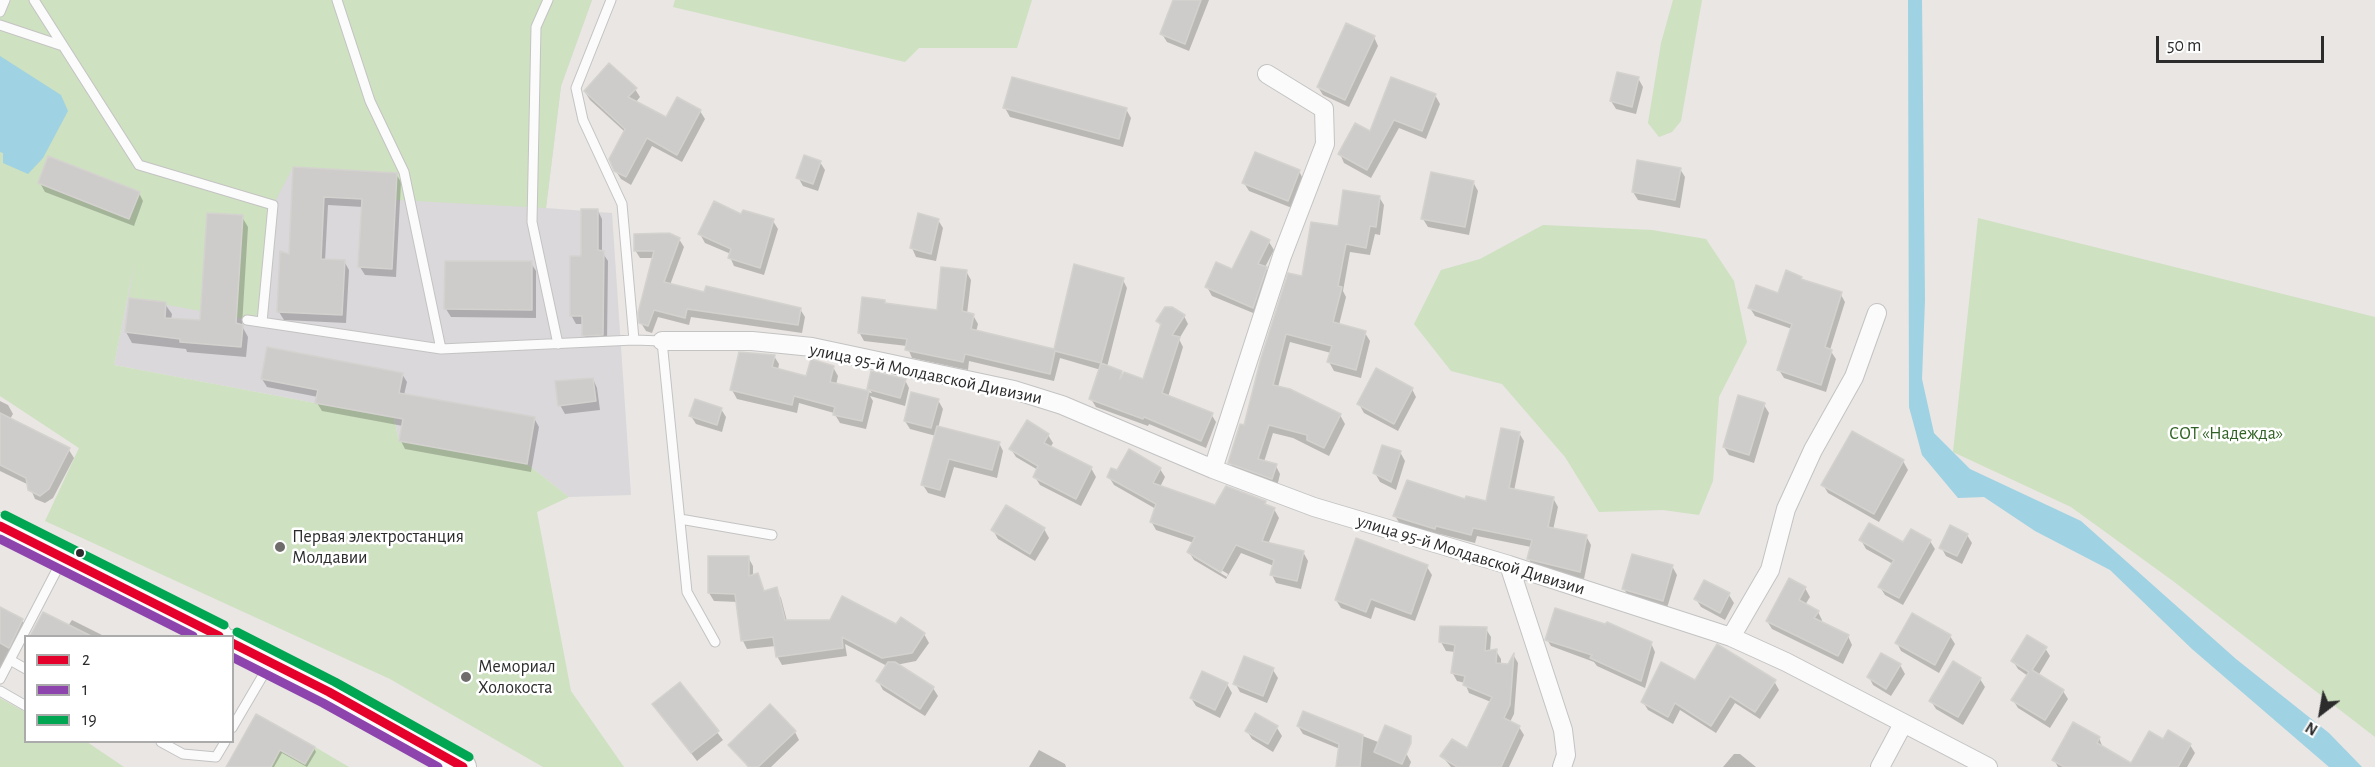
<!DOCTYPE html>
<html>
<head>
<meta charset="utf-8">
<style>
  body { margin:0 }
  #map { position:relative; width:2375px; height:767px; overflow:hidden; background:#e9e6e3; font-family:"Alegreya Sans",sans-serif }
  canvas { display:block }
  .legend { position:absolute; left:24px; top:635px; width:210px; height:108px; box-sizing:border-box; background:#fff; border:2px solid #ababab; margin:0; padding:8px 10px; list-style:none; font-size:18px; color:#2c2c2c }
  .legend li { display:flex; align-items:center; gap:12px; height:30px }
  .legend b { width:30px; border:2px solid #ababab }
  .north { position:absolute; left:2291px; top:683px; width:60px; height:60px; -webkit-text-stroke:4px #fff; paint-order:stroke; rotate:211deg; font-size:16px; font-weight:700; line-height:24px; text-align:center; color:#2c2c2c }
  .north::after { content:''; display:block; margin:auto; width:21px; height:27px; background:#2c2c2c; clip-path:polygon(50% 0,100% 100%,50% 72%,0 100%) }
  .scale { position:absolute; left:2156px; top:36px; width:168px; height:27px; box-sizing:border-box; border:3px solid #2c2c2c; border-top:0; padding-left:8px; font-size:18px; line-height:21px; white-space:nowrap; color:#2c2c2c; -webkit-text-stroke:4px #fff; paint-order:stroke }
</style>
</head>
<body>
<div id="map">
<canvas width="2375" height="767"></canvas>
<ul class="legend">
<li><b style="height:8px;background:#e4002b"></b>2</li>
<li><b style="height:8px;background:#8e44ad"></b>1</li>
<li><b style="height:8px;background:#00a651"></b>19</li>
</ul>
<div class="north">N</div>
<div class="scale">50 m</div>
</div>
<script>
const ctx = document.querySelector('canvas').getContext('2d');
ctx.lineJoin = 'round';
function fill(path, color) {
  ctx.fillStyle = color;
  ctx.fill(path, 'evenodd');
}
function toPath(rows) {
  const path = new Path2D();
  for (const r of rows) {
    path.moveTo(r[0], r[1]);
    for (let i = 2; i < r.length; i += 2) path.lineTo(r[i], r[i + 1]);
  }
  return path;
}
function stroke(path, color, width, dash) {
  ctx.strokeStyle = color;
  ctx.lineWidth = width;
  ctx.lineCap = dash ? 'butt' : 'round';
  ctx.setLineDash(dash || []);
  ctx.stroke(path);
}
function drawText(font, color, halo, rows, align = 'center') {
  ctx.font = font + ' "Alegreya Sans",sans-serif';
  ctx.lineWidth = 5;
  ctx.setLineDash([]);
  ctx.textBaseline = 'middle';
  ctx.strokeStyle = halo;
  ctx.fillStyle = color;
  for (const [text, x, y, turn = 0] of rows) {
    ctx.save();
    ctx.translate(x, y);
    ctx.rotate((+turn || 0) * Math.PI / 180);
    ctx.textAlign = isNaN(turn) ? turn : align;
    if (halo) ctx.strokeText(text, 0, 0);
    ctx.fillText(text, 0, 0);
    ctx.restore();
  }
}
const industrial = toPath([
  [0,0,592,0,561,86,546,208,612,213,631,495,569,497,527,464,399,441,394,418,114,365,141,226]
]);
const green = toPath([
  [0,0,592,0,561,86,546,208,396,200,397,173,293,167,273,205,262,322,129,298,135,259,114,365,394,418,399,441,527,464,569,497,537,512,571,691,624,767,543,767,390,679,45,521,79,448,0,396],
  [675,0,1032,0,1017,48,919,48,905,62,673,7],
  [1673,0,1702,0,1681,121,1672,132,1659,137,1648,123,1661,43],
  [1978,218,2375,317,2375,737,2173,581,2071,507,1953,452],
  [1543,225,1652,230,1706,239,1734,281,1747,342,1719,397,1713,481,1699,515,1663,510,1599,512,1565,457,1502,384,1451,371,1414,324,1441,270,1480,259],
  [0,698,25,712,26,742,87,742,124,767,0,767],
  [315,747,349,767,271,767,280,750,305,764]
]);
const water = toPath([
  [1908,0,1922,0,1925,300,1922,379,1934,433,1970,469,2081,521,2236,659,2329,733,2362,767,2329,767,2192,649,2110,570,2035,531,1984,497,1958,498,1922,455,1909,407],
  [0,56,61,95,68,111,43,158,28,174,3,163,3,153,0,152]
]);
const shadow = toPath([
  [1175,0,1209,0,1189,51,1167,42,1162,34],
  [1374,37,1378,46,1349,107,1323,95,1318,87],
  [1638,78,1643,87,1636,114,1616,109,1611,101],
  [635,89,640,97,635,103,667,119,700,111,705,119,682,162,652,146,631,185,621,179,615,170,625,132,590,100,585,92],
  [1435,95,1440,104,1426,139,1399,128,1371,178,1344,163,1340,154,1371,133],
  [1005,108,1126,109,1131,118,1123,147,1010,117],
  [820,162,825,170,818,191,803,186,798,177],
  [294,168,396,174,401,182,396,277,365,275,360,267,363,207,328,205,325,261,344,261,349,270,346,323,284,320,279,312,290,256],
  [1680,169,1685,177,1680,208,1638,200,1633,192],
  [1299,171,1303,179,1292,208,1249,191,1244,183],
  [1473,182,1478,191,1469,235,1428,227,1423,219],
  [40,183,139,193,143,201,134,226,45,192],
  [1379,197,1384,205,1380,235,1375,234,1370,255,1350,252,1343,291,1346,297,1339,325,1365,333,1370,341,1361,378,1334,371,1329,362,1331,353,1290,342,1278,387,1340,415,1345,424,1329,456,1293,438,1273,433,1264,462,1276,466,1280,474,1277,487,1235,471,1230,463,1303,278,1339,228],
  [598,211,602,219,602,252,608,261,607,343,588,344,584,335,584,324,576,324,571,315,583,257],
  [742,216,773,221,778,229,764,275,734,266,730,257,731,254,705,243,700,234],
  [242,217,248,227,242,326,248,337,246,357,187,352,186,349,132,343,126,332,165,304,172,314,171,320,201,322],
  [938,220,943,228,936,261,916,257,912,248],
  [679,239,684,247,670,285,706,294,800,309,805,317,802,333,691,317,689,325,658,317,652,333,646,331,641,323,654,258,640,258,635,250],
  [1269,242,1274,250,1265,267,1271,276,1258,315,1212,296,1207,287,1233,271],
  [446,262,531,263,536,271,536,318,451,317,446,309],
  [966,271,971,280,967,314,973,315,978,324,976,332,1055,351,1123,280,1127,288,1107,367,1121,372,1123,377,1144,381,1161,327,1158,321,1184,316,1188,324,1179,339,1183,347,1168,397,1211,414,1216,422,1206,448,1149,424,1148,426,1096,407,1091,399,1101,370,1060,358,1054,381,969,361,968,370,912,358,907,346,864,341,859,332,884,301,886,305,938,312],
  [1801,278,1804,282,1840,293,1845,302,1830,350,1836,359,1826,392,1784,378,1779,370,1792,329,1755,316,1750,308,1778,295],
  [774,356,779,364,778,370,807,378,833,367,838,376,836,385,872,393,869,389,905,380,909,388,905,406,870,396,873,401,866,429,840,423,834,413,799,403,797,413,737,399,732,390],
  [402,374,407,382,404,395,534,418,539,427,531,472,405,449,401,441,403,426,322,411,317,403,318,397,267,387,262,379],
  [593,379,597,388,600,410,565,414,560,405],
  [1412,389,1416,397,1398,431,1364,413,1359,404],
  [938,400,943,409,938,428,999,443,1003,451,997,478,954,467,945,498,928,493,923,485,936,436,910,429,905,421],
  [0,401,8,405,13,414,10,419,69,450,74,458,53,498,45,503,35,499,29,485,0,471],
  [1764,405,1769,413,1754,463,1729,455,1724,447],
  [721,409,726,417,722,432,696,424,691,416],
  [1519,433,1524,441,1514,491,1553,498,1558,507,1553,530,1586,536,1591,545,1584,579,1533,567,1529,559,1531,547,1477,536,1475,543,1440,534,1439,536,1400,524,1395,516,1466,501,1487,503],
  [1852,433,1903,461,1908,470,1879,522,1828,493,1823,485],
  [1048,435,1053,443,1050,448,1091,468,1096,477,1081,506,1040,485,1035,477,1038,470,1016,457,1011,449],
  [1400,452,1405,461,1396,490,1380,482,1375,473],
  [1160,469,1165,477,1160,487,1215,507,1265,502,1267,506,1274,509,1279,518,1268,544,1303,552,1308,561,1301,589,1276,583,1272,575,1274,566,1241,553,1226,579,1194,560,1189,552,1194,543,1156,530,1151,521,1156,509,1114,485,1109,477,1118,472],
  [1194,554,1228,574,1227,577,1194,557],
  [1044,529,1049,538,1035,561,998,539,993,530],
  [1967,535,1972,543,1962,564,1946,556,1941,547],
  [1861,540,1904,544,1930,541,1935,549,1903,605,1885,595,1880,587,1893,564,1866,549],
  [748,557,753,566,753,576,758,575,765,592,776,589,781,598,787,621,897,626,902,619,924,634,929,643,916,661,896,665,933,688,938,696,925,716,883,690,878,681,887,666,845,644,847,656,782,665,777,656,776,646,747,649,743,641,738,602,714,601,709,593],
  [1672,566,1677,575,1667,608,1629,597,1624,589],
  [1427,567,1432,575,1415,621,1375,607,1371,619,1341,608,1336,600],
  [1805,588,1810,597,1805,605,1818,612,1822,620,1821,623,1848,636,1852,645,1843,664,1772,629,1767,621],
  [1729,595,1734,603,1725,620,1701,607,1696,599],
  [0,609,22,621,25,624,0,672],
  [44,614,68,626,72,620,104,636,32,636],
  [1486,629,1491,637,1490,652,1496,651,1501,659,1501,665,1508,665,1514,656,1518,663,1514,714,1510,722,1519,727,1524,735,1509,767,1451,767,1442,756,1468,751,1491,702,1469,693,1465,683,1457,681,1452,672,1456,652,1446,651,1441,642],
  [1950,636,1955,644,1939,673,1901,651,1897,643],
  [1546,638,1651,643,1655,652,1645,688,1597,666,1594,662,1551,646],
  [2045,648,2050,656,2038,676,2063,691,2068,699,2050,728,2018,708,2013,700,2028,676,2018,669,2013,661],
  [1900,665,1905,674,1891,696,1873,685,1869,677],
  [1273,670,1278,678,1267,703,1240,692,1235,683],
  [1980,679,1985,687,1963,725,1936,709,1931,701],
  [1774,681,1779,690,1760,719,1735,703,1716,733,1680,710,1673,724,1648,710,1643,702,1695,682],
  [680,684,723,740,697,761,654,704],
  [1227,684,1232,693,1220,718,1196,706,1191,698],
  [1304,713,1406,753,1411,762,1409,767,1337,767,1340,749,1303,734,1298,726],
  [1256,715,1277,728,1282,736,1273,752,1252,739,1247,731],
  [257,716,314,748,316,752,307,767,282,753,274,767,228,767],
  [795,732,799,740,771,767,748,767,730,745],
  [2099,738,2103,748,2132,765,2163,741,2190,745,2195,753,2187,767,2058,767,2054,760],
  [1039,750,1065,764,1066,767,1029,767],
  [1734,754,1740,754,1756,767,1723,767]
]);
const building = toPath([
  [1173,0,1201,0,1185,44,1160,34,1173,0],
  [1346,23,1375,36,1345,100,1317,87,1346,23],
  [609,63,637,88,628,97,666,117,677,97,701,110,677,155,647,138,626,177,614,171,609,159,625,129,584,91,609,63],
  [1617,72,1639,77,1632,107,1610,101,1617,72],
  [1012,77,1127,108,1119,139,1003,108,1012,77],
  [1391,77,1436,94,1422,131,1394,120,1367,170,1338,154,1355,123,1370,131,1391,77],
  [1255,152,1300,170,1288,201,1242,183,1255,152],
  [804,155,821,161,813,184,796,178,804,155],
  [48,156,140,192,129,219,38,183,48,156],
  [1637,160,1681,168,1675,200,1632,192,1637,160],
  [293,167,397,173,392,269,358,267,362,199,324,197,321,259,345,260,342,315,277,312,280,251,289,254,293,167],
  [1431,172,1474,181,1465,227,1421,219,1431,172],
  [1343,190,1380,196,1376,227,1370,226,1366,248,1346,244,1338,286,1342,287,1333,322,1366,331,1356,370,1327,362,1332,346,1286,334,1273,385,1290,389,1341,414,1324,448,1307,440,1307,435,1269,425,1258,459,1277,464,1272,479,1228,463,1240,424,1244,425,1261,358,1288,273,1302,276,1311,222,1338,226,1343,190],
  [714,201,741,214,743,210,774,219,760,268,728,258,731,249,698,234,714,201],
  [581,209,598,209,598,250,604,251,603,335,582,336,582,316,570,316,570,256,581,256,581,209],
  [207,213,243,215,236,323,243,325,241,347,180,342,180,339,125,332,129,298,166,302,165,318,200,320,207,213],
  [918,213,939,219,931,254,910,248,918,213],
  [1251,231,1270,240,1258,264,1267,267,1253,308,1205,287,1216,262,1232,269,1251,231],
  [669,233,680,238,664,282,704,292,706,286,801,308,798,325,687,309,685,318,654,310,648,326,639,323,638,313,654,251,634,251,634,234,669,233],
  [445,261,532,261,532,310,444,309,445,261],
  [1074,264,1124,278,1101,363,1055,351,1050,374,965,354,963,362,905,350,907,339,858,333,862,297,885,300,885,303,937,310,941,267,967,270,962,311,974,314,971,329,1054,349,1074,264],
  [1786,270,1802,277,1801,279,1842,292,1825,347,1832,350,1821,385,1777,370,1792,324,1748,308,1756,285,1778,293,1786,270],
  [1165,307,1172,307,1185,315,1172,335,1180,337,1162,393,1213,413,1201,441,1144,417,1143,419,1089,399,1101,363,1122,371,1120,379,1124,372,1143,379,1161,324,1156,321,1165,307],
  [267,347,403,373,399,393,535,417,527,464,399,441,403,419,315,403,318,390,261,379,267,347],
  [739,352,775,355,772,367,806,376,811,359,834,366,830,382,869,391,862,421,833,415,835,407,794,396,792,405,730,390,739,352],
  [1376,368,1413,388,1394,424,1357,404,1376,368],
  [871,371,906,379,900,398,867,389,871,371],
  [593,378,596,401,558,406,555,381,593,378],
  [911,392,939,399,931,428,904,421,911,392],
  [1738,395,1765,403,1749,455,1723,447,1738,395],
  [695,399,722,408,717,425,689,416,695,399],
  [0,413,70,448,49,489,40,496,28,490,26,478,0,465,0,413],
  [1027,420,1049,434,1044,443,1092,467,1076,499,1033,477,1038,466,1009,449,1027,420],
  [937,426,1000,442,992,470,949,459,940,490,921,485,937,426],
  [1501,428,1520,432,1509,488,1554,497,1548,527,1587,535,1580,572,1527,559,1532,540,1473,528,1471,535,1436,526,1435,529,1393,516,1407,480,1465,499,1466,496,1486,501,1501,428],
  [1852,431,1904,460,1874,514,1821,485,1852,431],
  [1382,445,1401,451,1391,482,1373,473,1382,445],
  [1129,449,1161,468,1153,483,1215,505,1226,486,1266,501,1265,504,1275,508,1262,541,1304,551,1297,581,1270,575,1274,560,1236,545,1221,572,1187,552,1195,537,1150,522,1156,504,1107,477,1111,468,1117,470,1129,449],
  [1006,505,1045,528,1030,554,991,530,1006,505],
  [1869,523,1903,542,1911,529,1931,540,1899,598,1878,587,1894,560,1859,540,1869,523],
  [1950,525,1968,534,1957,556,1939,548,1950,525],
  [1356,538,1428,565,1411,614,1371,599,1366,612,1335,600,1356,538],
  [1632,554,1673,565,1663,601,1622,589,1632,554],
  [708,556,749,556,749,576,758,573,764,591,777,587,785,620,830,620,842,596,896,624,901,617,925,633,912,653,882,658,842,637,843,648,776,657,773,637,741,641,735,594,708,593,708,556],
  [1789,578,1806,587,1799,600,1819,611,1814,618,1849,635,1838,656,1766,621,1789,578],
  [1704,580,1730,593,1720,613,1694,599,1704,580],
  [0,607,23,619,9,648,0,643,0,607],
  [1555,608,1605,624,1607,622,1652,642,1641,681,1590,658,1592,655,1545,640,1555,608],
  [43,612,91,636,30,636,43,612],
  [1912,613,1951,635,1935,665,1895,643,1912,613],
  [1440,626,1487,627,1485,651,1497,649,1496,663,1508,664,1514,653,1510,705,1504,718,1520,726,1501,767,1457,767,1440,756,1452,739,1467,748,1492,697,1463,685,1465,676,1451,673,1455,645,1439,642,1440,626],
  [2027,635,2047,647,2032,670,2064,690,2045,720,2011,700,2029,672,2011,661,2027,635],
  [1717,644,1776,680,1755,712,1730,696,1711,726,1675,703,1668,717,1641,702,1661,662,1695,680,1717,644],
  [1881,653,1901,664,1886,689,1867,677,1881,653],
  [1244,656,1274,668,1263,696,1233,684,1244,656],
  [1953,661,1981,678,1958,717,1929,701,1953,661],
  [888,662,895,662,934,687,920,709,876,681,888,662],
  [1202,671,1228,683,1215,710,1190,698,1202,671],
  [680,682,719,731,691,753,652,704,680,682],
  [770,704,796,731,758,767,749,767,728,745,770,704],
  [1303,711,1363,735,1360,767,1336,767,1339,744,1297,726,1303,711],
  [1255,713,1278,726,1268,744,1245,731,1255,713],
  [256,714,315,747,305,764,280,750,271,767,226,767,256,714],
  [2073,722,2100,737,2097,743,2131,763,2149,731,2163,739,2168,730,2191,744,2178,767,2064,767,2052,760,2073,722],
  [1385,725,1411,736,1411,743,1402,764,1374,752,1385,725]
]);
const service = toPath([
  [34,0,139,165,273,205,262,322],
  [337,0,370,101,404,172,441,349],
  [548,0,536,27,532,222,558,344],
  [611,0,576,88,583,120,622,204,634,340,662,341,687,592,715,642],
  [0,12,5,0],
  [0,25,63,46],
  [247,320,441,349,634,340],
  [680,519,772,535],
  [10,660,26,669],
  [0,679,62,560],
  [0,691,26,706],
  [232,728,269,665],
  [161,742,183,754,216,757,225,742]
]);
const minor = toPath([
  [662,341,752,341,812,347,1014,390,1062,405,1213,469,1314,507,1509,565,1731,637,1786,662,1988,767],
  [1213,469,1282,256,1325,144,1324,109,1267,74],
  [1509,565,1563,730,1566,755,1562,767],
  [1731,637,1770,570,1786,509,1813,450,1854,377,1877,313],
  [1880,767,1903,724]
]);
const secondary = toPath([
  [0,526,219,636],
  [232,643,329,692,463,767]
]);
const bus1 = toPath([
  [0,526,219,636],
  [232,643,329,692,463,767]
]);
const bus2 = toPath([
  [0,539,193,636],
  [232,657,323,703,438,767]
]);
const bus3 = toPath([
  [5,515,224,625],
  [237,632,335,682,469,757]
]);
const markers = [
  [280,547,6,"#6e6d6c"],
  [80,553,5,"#2c2c2c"],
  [466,677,6,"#6e6d6c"]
];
const streetNames = [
  ["улица 95-й Молдавской Дивизии",926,374,12],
  ["улица 95-й Молдавской Дивизии",1471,555,17]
];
const parkNames = [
  ["СОТ «Надежда»",2226,434]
];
const poiNames = [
  ["Первая электростанция",292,537],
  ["Молдавии",292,558],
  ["Мемориал",478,667],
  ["Холокоста",478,688]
];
fill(industrial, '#dad8da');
fill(green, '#cee1c0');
fill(water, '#9fd2e3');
fill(shadow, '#0003');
fill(building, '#ceccca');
stroke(building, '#d4d2cf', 1.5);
stroke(service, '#c4c3c3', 11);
stroke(minor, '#c4c3c3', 20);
stroke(secondary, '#c4c3c3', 28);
stroke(service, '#fcfbfb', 9);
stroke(minor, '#fcfbfb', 18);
stroke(secondary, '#fcfbfb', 26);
stroke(bus1, '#e4002b', 9);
stroke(bus2, '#8e44ad', 9);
stroke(bus3, '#00a651', 9);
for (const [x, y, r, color] of markers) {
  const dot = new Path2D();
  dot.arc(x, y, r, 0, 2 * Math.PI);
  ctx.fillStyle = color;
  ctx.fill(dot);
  stroke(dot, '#fff', 2);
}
drawText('18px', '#2c2c2c', '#fff', streetNames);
drawText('18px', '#306323', '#fff', parkNames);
drawText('18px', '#2c2c2c', '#fff', poiNames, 'left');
</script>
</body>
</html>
